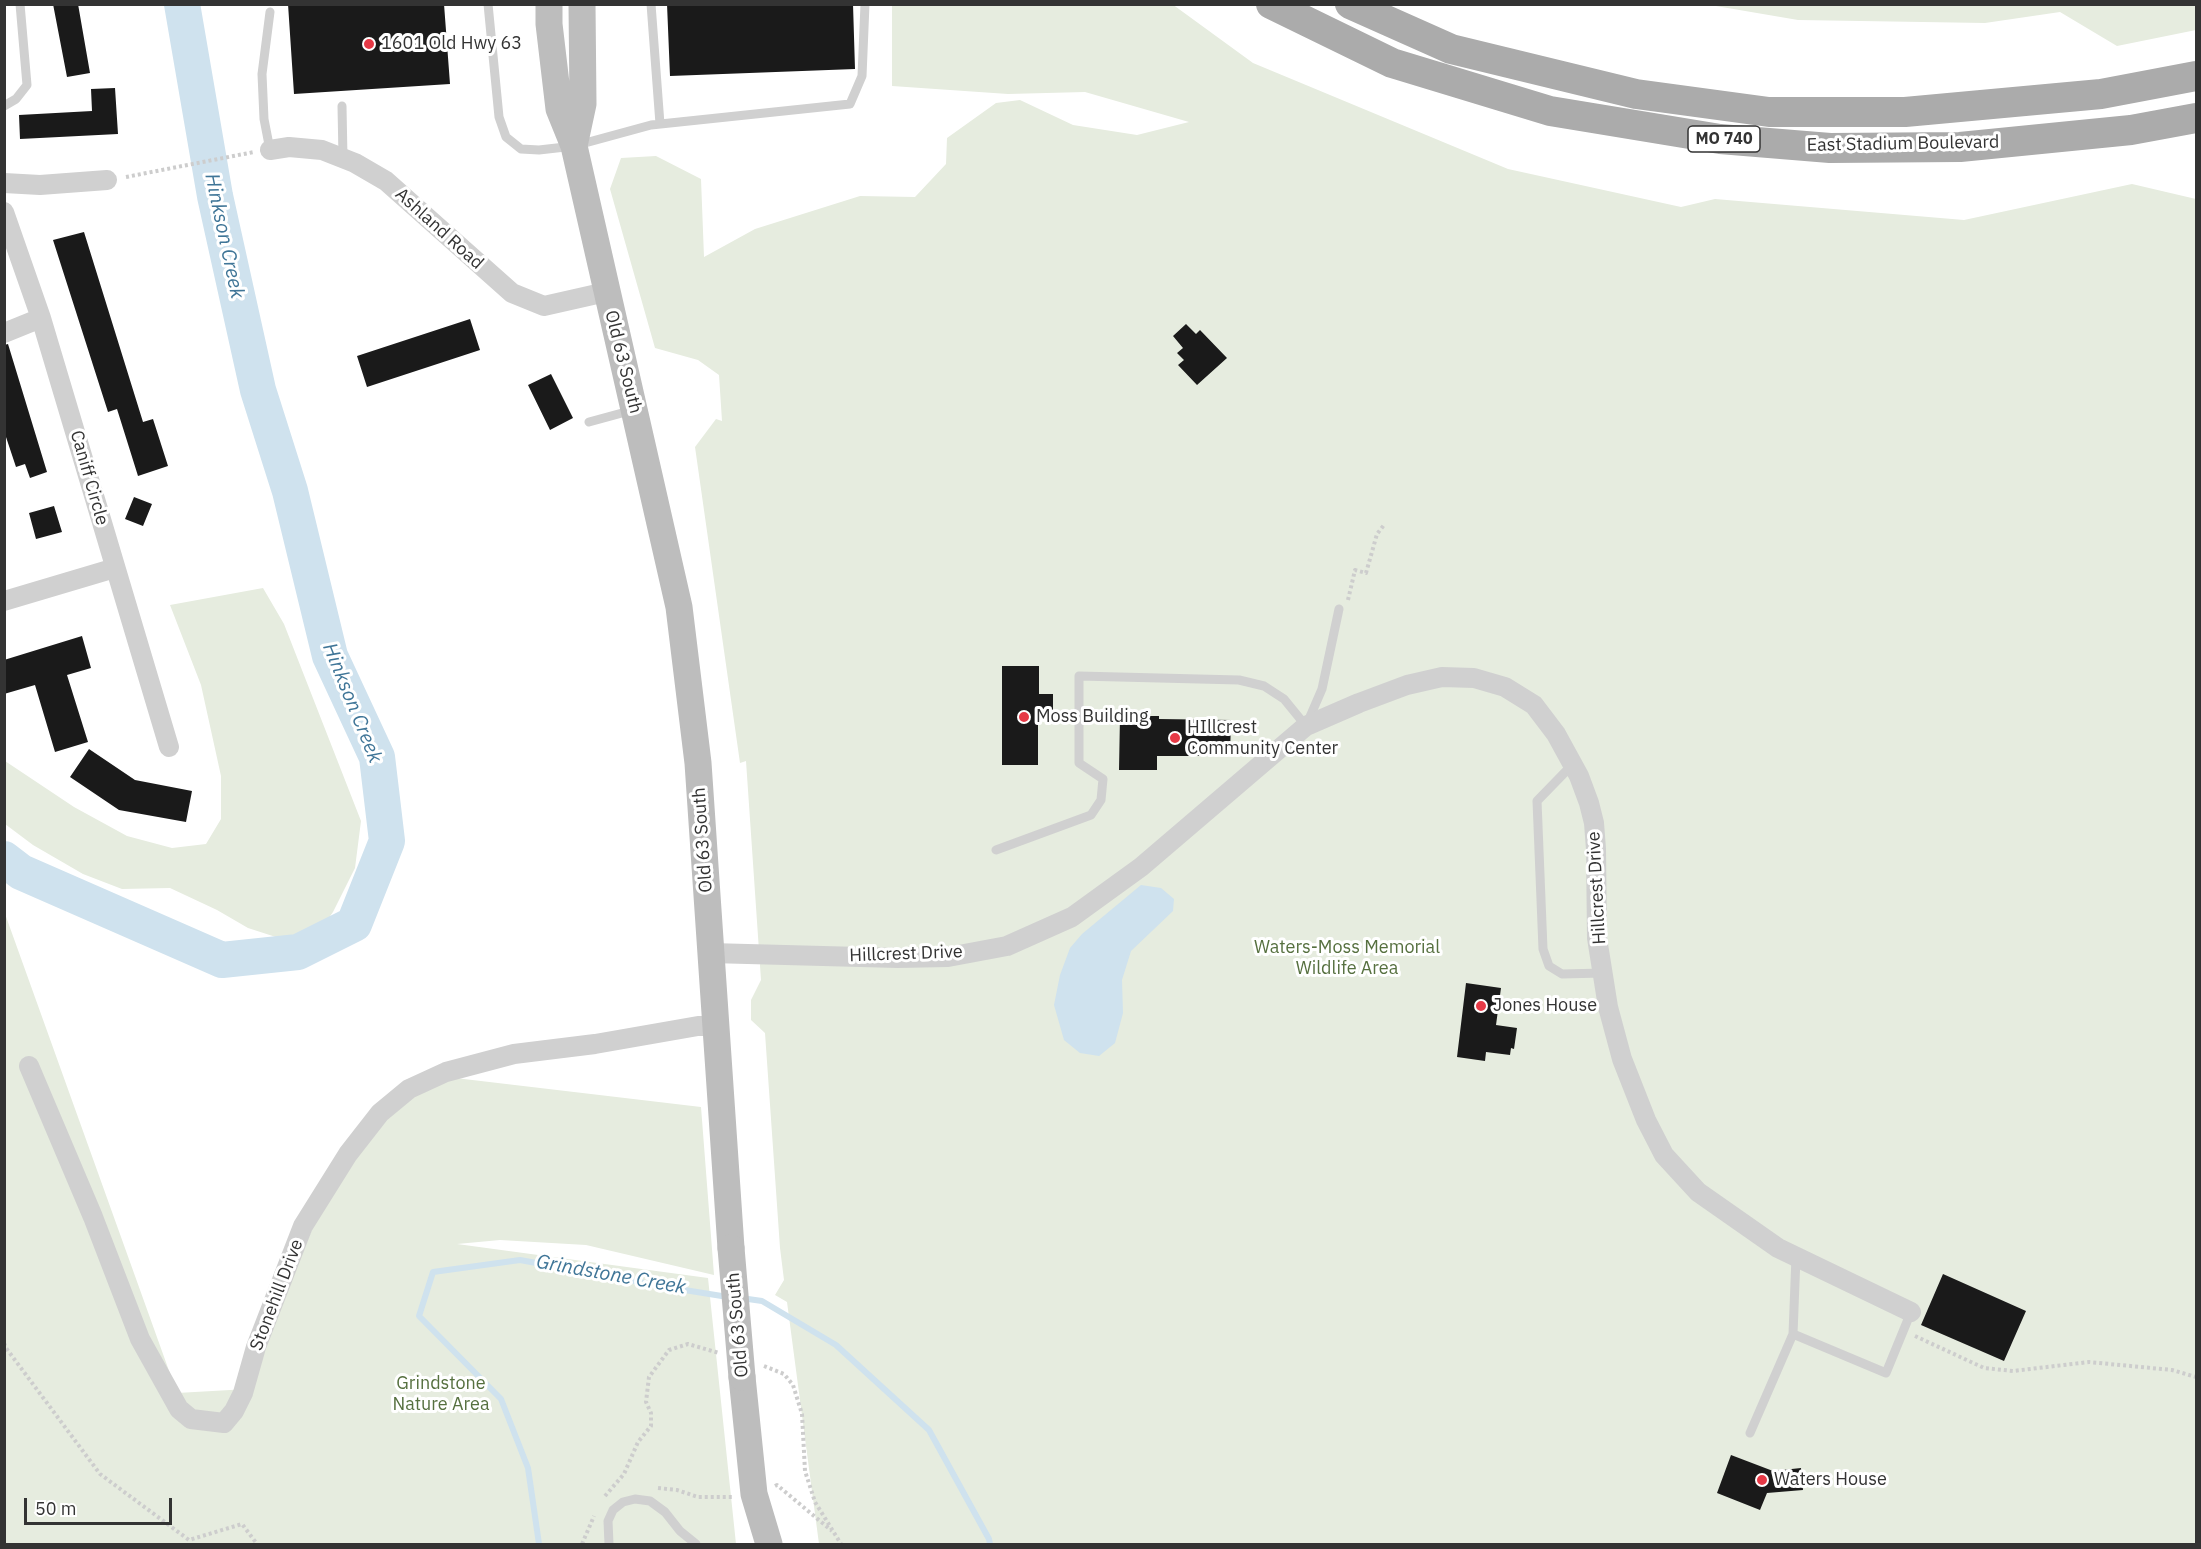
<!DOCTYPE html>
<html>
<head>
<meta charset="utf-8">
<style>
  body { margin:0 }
  #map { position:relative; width:2201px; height:1549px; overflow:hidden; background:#fff; font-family:"IBM Plex Sans",sans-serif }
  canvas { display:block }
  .frame { position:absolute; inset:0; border:6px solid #333; pointer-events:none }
  .scale { position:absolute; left:24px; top:1498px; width:148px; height:27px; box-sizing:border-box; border:3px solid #333; border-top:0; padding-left:8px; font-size:18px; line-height:21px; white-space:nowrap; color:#333; -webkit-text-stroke:4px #fff; paint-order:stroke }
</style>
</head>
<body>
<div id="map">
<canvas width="2201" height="1549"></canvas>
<div class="frame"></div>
<div class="scale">50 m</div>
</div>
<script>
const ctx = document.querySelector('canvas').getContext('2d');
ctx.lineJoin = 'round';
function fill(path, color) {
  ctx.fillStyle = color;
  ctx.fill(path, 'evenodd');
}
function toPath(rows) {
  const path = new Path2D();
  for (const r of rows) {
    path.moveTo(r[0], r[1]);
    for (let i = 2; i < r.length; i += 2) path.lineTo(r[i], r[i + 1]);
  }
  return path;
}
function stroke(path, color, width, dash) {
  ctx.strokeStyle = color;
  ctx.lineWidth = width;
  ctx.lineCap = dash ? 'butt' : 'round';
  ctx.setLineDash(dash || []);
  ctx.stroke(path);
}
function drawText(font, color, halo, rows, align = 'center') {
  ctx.font = font + ' "IBM Plex Sans",sans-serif';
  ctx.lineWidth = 6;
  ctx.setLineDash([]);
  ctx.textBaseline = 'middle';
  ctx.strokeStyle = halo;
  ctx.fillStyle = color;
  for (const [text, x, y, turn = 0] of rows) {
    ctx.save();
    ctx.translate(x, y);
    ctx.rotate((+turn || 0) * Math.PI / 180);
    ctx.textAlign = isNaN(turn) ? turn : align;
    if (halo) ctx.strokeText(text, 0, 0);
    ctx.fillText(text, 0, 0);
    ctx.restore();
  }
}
const green = toPath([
  [1172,4,1253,63,1508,169,1681,207,1715,199,1964,220,2132,184,2196,199,2196,1544,819,1544,787,1302,775,1295,784,1280,780,1248,765,1033,751,1020,751,1000,761,980,746,761,740,763,695,447,716,419,722,421,719,375,698,360,655,348,610,189,621,158,656,156,701,179,704,257,755,229,860,196,915,197,946,164,947,138,996,103,1020,100,1073,125,1137,135,1189,122,1085,92,1008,94,892,86,892,5],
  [1710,5,2196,5,2196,30,2117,46,2060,12,1985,23,1798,20],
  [263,588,284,624,361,821,355,868,333,912,323,926,306,933,282,939,248,928,217,910,170,888,122,889,83,874,33,845,5,824,5,761,74,807,127,836,172,848,206,844,221,819,221,776,201,685,170,605],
  [4,911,177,1393,248,1389,325,1197,404,1095,447,1077,701,1107,714,1275,586,1245,500,1240,457,1244,708,1278,736,1544,5,1544]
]);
const water = toPath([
  [1141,885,1161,888,1174,899,1173,911,1131,951,1122,980,1123,1013,1115,1043,1099,1056,1080,1053,1064,1040,1054,1005,1060,975,1070,948,1082,934]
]);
const stream = toPath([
  [741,1298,762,1301,836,1345,929,1430,989,1539,990,1544],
  [539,1544,528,1468,501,1399,419,1316,433,1272,520,1260,672,1288,728,1297]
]);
const river = toPath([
  [4,859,21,872,222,960,298,952,354,924,387,841,377,757,330,656,290,491,258,390,215,196,182,4]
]);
const building = toPath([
  [53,4,78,4,90,73,67,77],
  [288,4,444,4,450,84,294,94],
  [667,4,853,4,855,69,670,76],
  [115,88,118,134,20,139,19,115,92,111,91,89],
  [84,232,143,422,153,419,168,466,138,476,117,409,108,412,53,240],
  [470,319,480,350,367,387,357,356],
  [1186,324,1196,334,1200,330,1227,358,1197,385,1178,365,1184,360,1177,353,1183,348,1173,336],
  [8,344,47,472,30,478,25,464,16,467,4,431,4,345],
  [551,374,573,418,550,430,528,385],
  [134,497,152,504,143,526,125,519],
  [54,506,62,532,36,539,29,513],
  [82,636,91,668,67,675,88,742,55,752,35,685,4,694,4,660],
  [1002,666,1039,666,1039,694,1053,694,1053,713,1046,713,1046,720,1038,720,1038,765,1002,765],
  [1120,716,1159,716,1159,719,1231,720,1230,756,1157,756,1157,770,1119,770],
  [89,749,135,780,192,791,186,822,119,810,70,777],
  [1466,983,1501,988,1496,1025,1517,1028,1514,1049,1511,1048,1510,1055,1486,1052,1485,1061,1457,1057],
  [1943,1274,2026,1311,2004,1361,1921,1325],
  [1731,1455,1773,1471,1801,1468,1803,1490,1767,1493,1760,1510,1717,1493]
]);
const path = toPath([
  [126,177,254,152],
  [1348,600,1355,570,1366,573,1377,534,1384,525],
  [1915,1336,1984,1368,2013,1371,2089,1362,2172,1370,2196,1377],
  [4,1343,6,1348,100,1474,189,1540,242,1524,257,1544],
  [764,1366,784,1374,793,1385,802,1414,805,1471,815,1502,841,1544],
  [775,1486,777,1485,832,1531],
  [658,1488,677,1490,698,1497,733,1497],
  [605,1496,624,1474,638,1442,651,1426,651,1413,646,1402,649,1377,669,1350,688,1344,719,1353],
  [582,1544,594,1516]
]);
const service = toPath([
  [488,4,499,117,506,137,521,149,539,150,574,146,651,125,850,104,862,76,865,4],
  [651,4,660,124],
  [4,106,16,99,27,85,20,4],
  [342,106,343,158],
  [270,150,264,119,262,74,270,12],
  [589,422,633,410],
  [1573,764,1537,801,1543,949,1549,966,1562,974,1603,973],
  [996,850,1091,815,1101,800,1103,779,1079,763,1079,676,1239,680,1264,686,1284,699,1306,726,1322,689,1339,609],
  [1796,1257,1793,1334,1886,1373,1911,1312],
  [1750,1433,1793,1334],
  [609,1544,608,1521,613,1510,623,1502,635,1499,650,1501,665,1512,680,1531,696,1544]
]);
const minor = toPath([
  [270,150,289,147,322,150,355,163,386,181,512,293,544,306,606,292],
  [4,183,40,185,107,180],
  [4,212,41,318,169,747],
  [4,333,41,318],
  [4,601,115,568],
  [710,953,898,958,948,957,1007,946,1072,917,1141,867,1306,726,1359,703,1407,685,1442,677,1474,678,1505,687,1534,705,1556,734,1579,776,1589,803,1594,823,1596,849,1597,938,1608,1007,1622,1059,1646,1120,1664,1155,1698,1192,1778,1248,1911,1312],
  [29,1066,93,1217,140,1339,179,1409,191,1419,224,1423,234,1411,243,1393,256,1347,303,1226,348,1154,380,1113,409,1089,446,1072,514,1054,595,1044,698,1026,716,1026]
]);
const secondary = toPath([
  [549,4,549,24,559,109,574,146,679,607,698,763,731,1248],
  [574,146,583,104,582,4],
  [742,1377,754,1494,769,1544]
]);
const primary = toPath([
  [1271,4,1392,63,1550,111,1720,139,1830,148,1960,147,2131,130,2196,118],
  [1350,4,1451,49,1636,94,1769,112,1905,112,2101,94,2196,76]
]);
const secondaryBridge = toPath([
  [731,1248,742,1377]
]);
const markers = [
  [369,44,6,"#e63946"],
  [1024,717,6,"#e63946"],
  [1175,738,6,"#e63946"],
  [1481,1006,6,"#e63946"],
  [1762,1480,6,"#e63946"]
];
const shields = [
  [1724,139,72]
];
const shieldNames = [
  ["MO 740",1724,139]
];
const poiNames = [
  ["1601 Old Hwy 63",381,44],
  ["Moss Building",1036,717],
  ["HIllcrest",1187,728],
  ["Community Center",1187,749],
  ["Jones House",1493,1006],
  ["Waters House",1774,1480]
];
const streetNames = [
  ["East Stadium Boulevard",1903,144,-1],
  ["Ashland Road",439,229,42],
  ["Old 63 South",623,362,76],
  ["Caniff Circle",89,478,74],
  ["Old 63 South",703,840,-94],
  ["Hillcrest Drive",1597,888,-93],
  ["Hillcrest Drive",906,954,-2],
  ["Stonehill Drive",277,1295,-69],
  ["Old 63 South",738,1325,-95]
];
const parkNames = [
  ["Waters-Moss Memorial",1347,948],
  ["Wildlife Area",1347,969],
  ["Grindstone",441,1384],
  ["Nature Area",441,1405]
];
const waterNames = [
  ["Hinkson Creek",224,236,78],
  ["Hinkson Creek",352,703,68],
  ["Grindstone Creek",611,1275,10]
];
fill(green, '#e6ecdf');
fill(water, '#cfe2ee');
stroke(stream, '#cfe2ee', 6);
stroke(river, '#cfe2ee', 36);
fill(building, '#1a1a1a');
stroke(path, '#cdcdcd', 4, [3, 3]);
stroke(service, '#d0d0d0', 9);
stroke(minor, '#d0d0d0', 20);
stroke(secondary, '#bdbdbd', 27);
stroke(primary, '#ababab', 30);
stroke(secondaryBridge, '#bdbdbd', 27);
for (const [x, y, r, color] of markers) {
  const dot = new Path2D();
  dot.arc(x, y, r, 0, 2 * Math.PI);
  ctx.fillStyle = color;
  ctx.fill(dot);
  stroke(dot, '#fff', 2);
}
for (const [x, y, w] of shields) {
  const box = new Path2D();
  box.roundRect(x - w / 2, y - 13, w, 26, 4.5);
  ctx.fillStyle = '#fff';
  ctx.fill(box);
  stroke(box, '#333', 1.5);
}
drawText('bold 16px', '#333', null, shieldNames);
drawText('18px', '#333', '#fff', poiNames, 'left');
drawText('18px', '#333', '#fff', streetNames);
drawText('18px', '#56703f', '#fff', parkNames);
drawText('italic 20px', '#3f7597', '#fff', waterNames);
</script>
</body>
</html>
